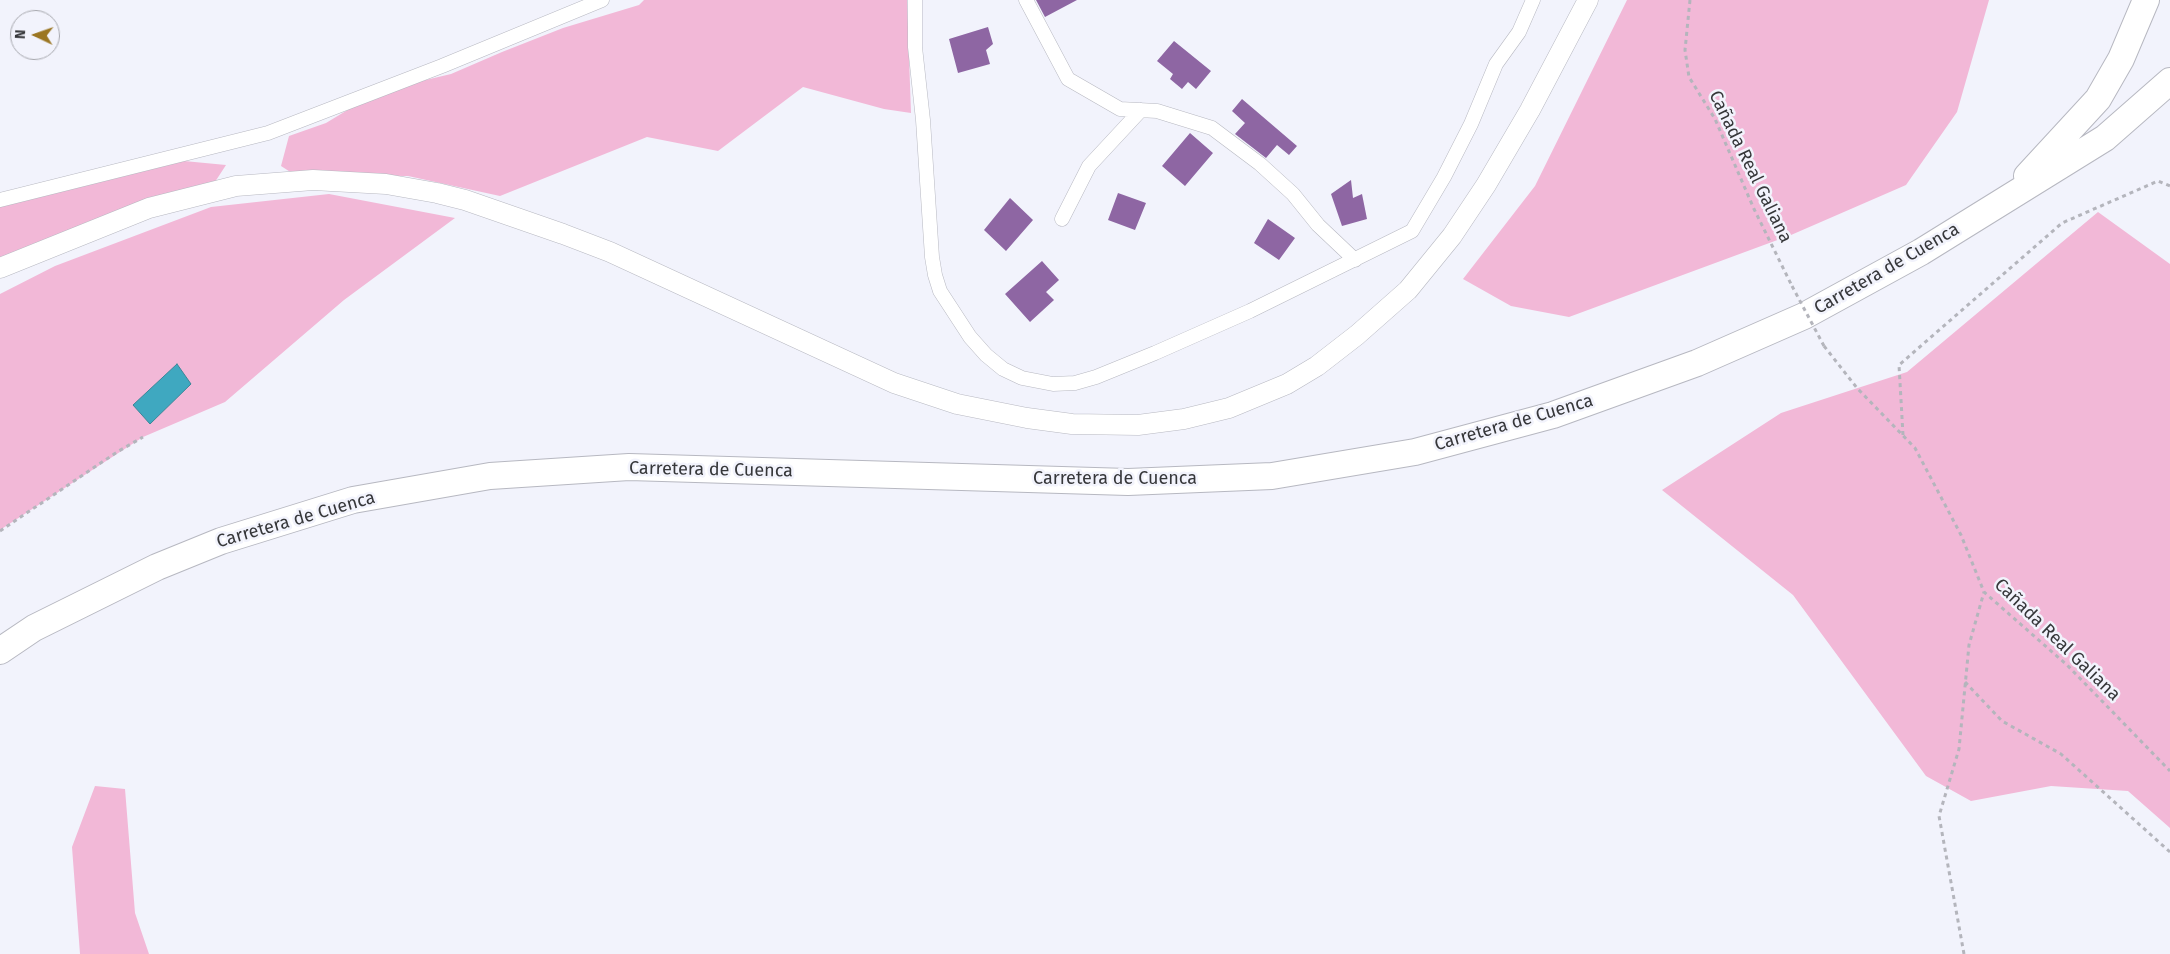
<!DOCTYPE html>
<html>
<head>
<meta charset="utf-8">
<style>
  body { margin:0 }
  #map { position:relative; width:2170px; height:954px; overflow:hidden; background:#f2f3fc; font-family:"Fira Sans",sans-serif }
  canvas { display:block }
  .north { position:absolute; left:10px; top:10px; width:50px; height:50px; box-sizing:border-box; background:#f2f3fc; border:1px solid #a7a8ae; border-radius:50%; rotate:273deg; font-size:14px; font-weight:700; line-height:20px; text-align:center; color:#36373a }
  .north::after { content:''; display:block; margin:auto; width:18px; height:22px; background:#9b7622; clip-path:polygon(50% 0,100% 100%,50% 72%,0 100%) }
</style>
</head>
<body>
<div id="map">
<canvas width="2170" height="954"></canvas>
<div class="north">N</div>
</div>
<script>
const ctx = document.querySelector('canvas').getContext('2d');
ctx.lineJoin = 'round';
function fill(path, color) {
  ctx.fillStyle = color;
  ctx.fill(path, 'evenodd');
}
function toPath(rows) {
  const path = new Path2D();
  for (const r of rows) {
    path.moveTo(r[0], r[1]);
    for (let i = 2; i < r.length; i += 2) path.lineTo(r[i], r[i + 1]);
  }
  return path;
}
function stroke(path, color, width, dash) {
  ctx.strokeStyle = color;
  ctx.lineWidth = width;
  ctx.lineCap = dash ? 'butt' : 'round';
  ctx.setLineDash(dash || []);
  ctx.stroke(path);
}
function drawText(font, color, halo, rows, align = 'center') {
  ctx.font = font + ' "Fira Sans",sans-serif';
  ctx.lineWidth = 5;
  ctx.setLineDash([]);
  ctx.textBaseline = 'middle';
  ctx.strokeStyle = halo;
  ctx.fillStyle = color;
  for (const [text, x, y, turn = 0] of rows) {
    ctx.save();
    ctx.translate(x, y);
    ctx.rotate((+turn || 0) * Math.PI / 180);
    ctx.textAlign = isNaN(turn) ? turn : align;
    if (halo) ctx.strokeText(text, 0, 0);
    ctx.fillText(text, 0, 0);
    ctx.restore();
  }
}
const green = toPath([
  [644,0,907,0,911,113,884,109,803,87,718,151,647,137,500,196,408,176,295,175,281,166,289,136,326,123,379,91,451,74,502,52,563,28,639,5],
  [1627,0,1989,0,1957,112,1906,185,1791,235,1569,317,1511,306,1463,279,1535,186],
  [184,161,226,165,213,185,87,222,0,267,0,202,74,181],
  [329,194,455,218,344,300,225,402,143,437,0,530,0,294,55,266,211,207],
  [2098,212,2170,264,2170,828,2128,791,2051,786,1971,801,1926,776,1793,595,1662,490,1781,413,1907,372],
  [95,786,125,789,135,913,149,954,80,954,72,847]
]);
const water = toPath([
  [177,364,191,384,150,424,133,405,177,364]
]);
const building = toPath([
  [1036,0,1077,0,1045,17],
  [988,27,993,44,986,50,990,64,958,73,949,39],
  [1174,41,1211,71,1196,89,1188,82,1182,89,1170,79,1173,74,1157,61],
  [1242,99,1297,146,1289,155,1277,145,1266,158,1235,134,1245,123,1232,111],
  [1190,133,1213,153,1185,186,1162,166],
  [1351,180,1353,198,1362,194,1367,219,1342,226,1331,194],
  [1118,193,1146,203,1135,230,1108,220],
  [1010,198,1033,220,1006,251,984,230],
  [1268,219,1295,238,1279,260,1254,243],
  [1042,261,1059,280,1046,292,1054,300,1030,322,1005,294]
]);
const path = toPath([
  [1690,0,1685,50,1689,77,1715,119,1754,209,1792,286],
  [1824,346,1857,388,1915,448,1961,535,1984,592,2067,665,2170,771],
  [1903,435,1899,365,2062,223,2158,181,2170,186],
  [0,531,117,452,143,437],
  [1965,682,2002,721,2061,754,2170,852],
  [1964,954,1939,816,1959,749,1969,645,1984,592]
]);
const street = toPath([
  [915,0,915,47,923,120,932,257,935,275,940,291,970,337,986,355,1003,369,1022,378,1053,384,1075,383,1096,377,1155,353,1250,311,1412,231,1444,177,1471,124,1496,64,1519,32,1533,0],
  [1026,0,1068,79,1120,109,1157,111,1212,128,1260,164,1293,194,1318,225,1355,260],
  [0,200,268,133,442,66,602,0],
  [1062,219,1089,166,1141,110]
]);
const secondary = toPath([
  [0,268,149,208,236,186,313,180,386,184,437,193,465,200,563,234,610,252,894,383,957,404,1027,418,1072,424,1138,425,1184,419,1229,408,1287,384,1317,366,1357,335,1408,290,1452,236,1486,185,1530,110,1588,0]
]);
const highway = toPath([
  [2027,176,2098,99,2121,59,2146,0],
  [0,651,34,628,157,567,221,541,353,500,490,476,629,467,1128,482,1272,476,1415,452,1553,415,1697,363,1804,316,1921,252,2105,138,2170,81]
]);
const pathBridge = toPath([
  [1792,286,1824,346]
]);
const streetNames = [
  ["Cañada Real Galiana",1750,167,64],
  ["Carretera de Cuenca",1887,269,-30],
  ["Carretera de Cuenca",1514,423,-16],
  ["Carretera de Cuenca",711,470,1],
  ["Carretera de Cuenca",1115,479],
  ["Carretera de Cuenca",296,520,-16],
  ["Cañada Real Galiana",2057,640,44]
];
fill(green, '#f2b8d7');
fill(water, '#3fa8c0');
stroke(water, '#3c8698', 1);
fill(building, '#8e66a3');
stroke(street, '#b7b8c1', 15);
stroke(secondary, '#b7b8c1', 21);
stroke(highway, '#b7b8c1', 28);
stroke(path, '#b4b5bc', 3, [4, 4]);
stroke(street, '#fff', 14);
stroke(secondary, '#fff', 20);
stroke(highway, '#fff', 26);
stroke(pathBridge, '#b4b5bc', 3, [4, 4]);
drawText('18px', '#36373a', '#f2f3fc', streetNames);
</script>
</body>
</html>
